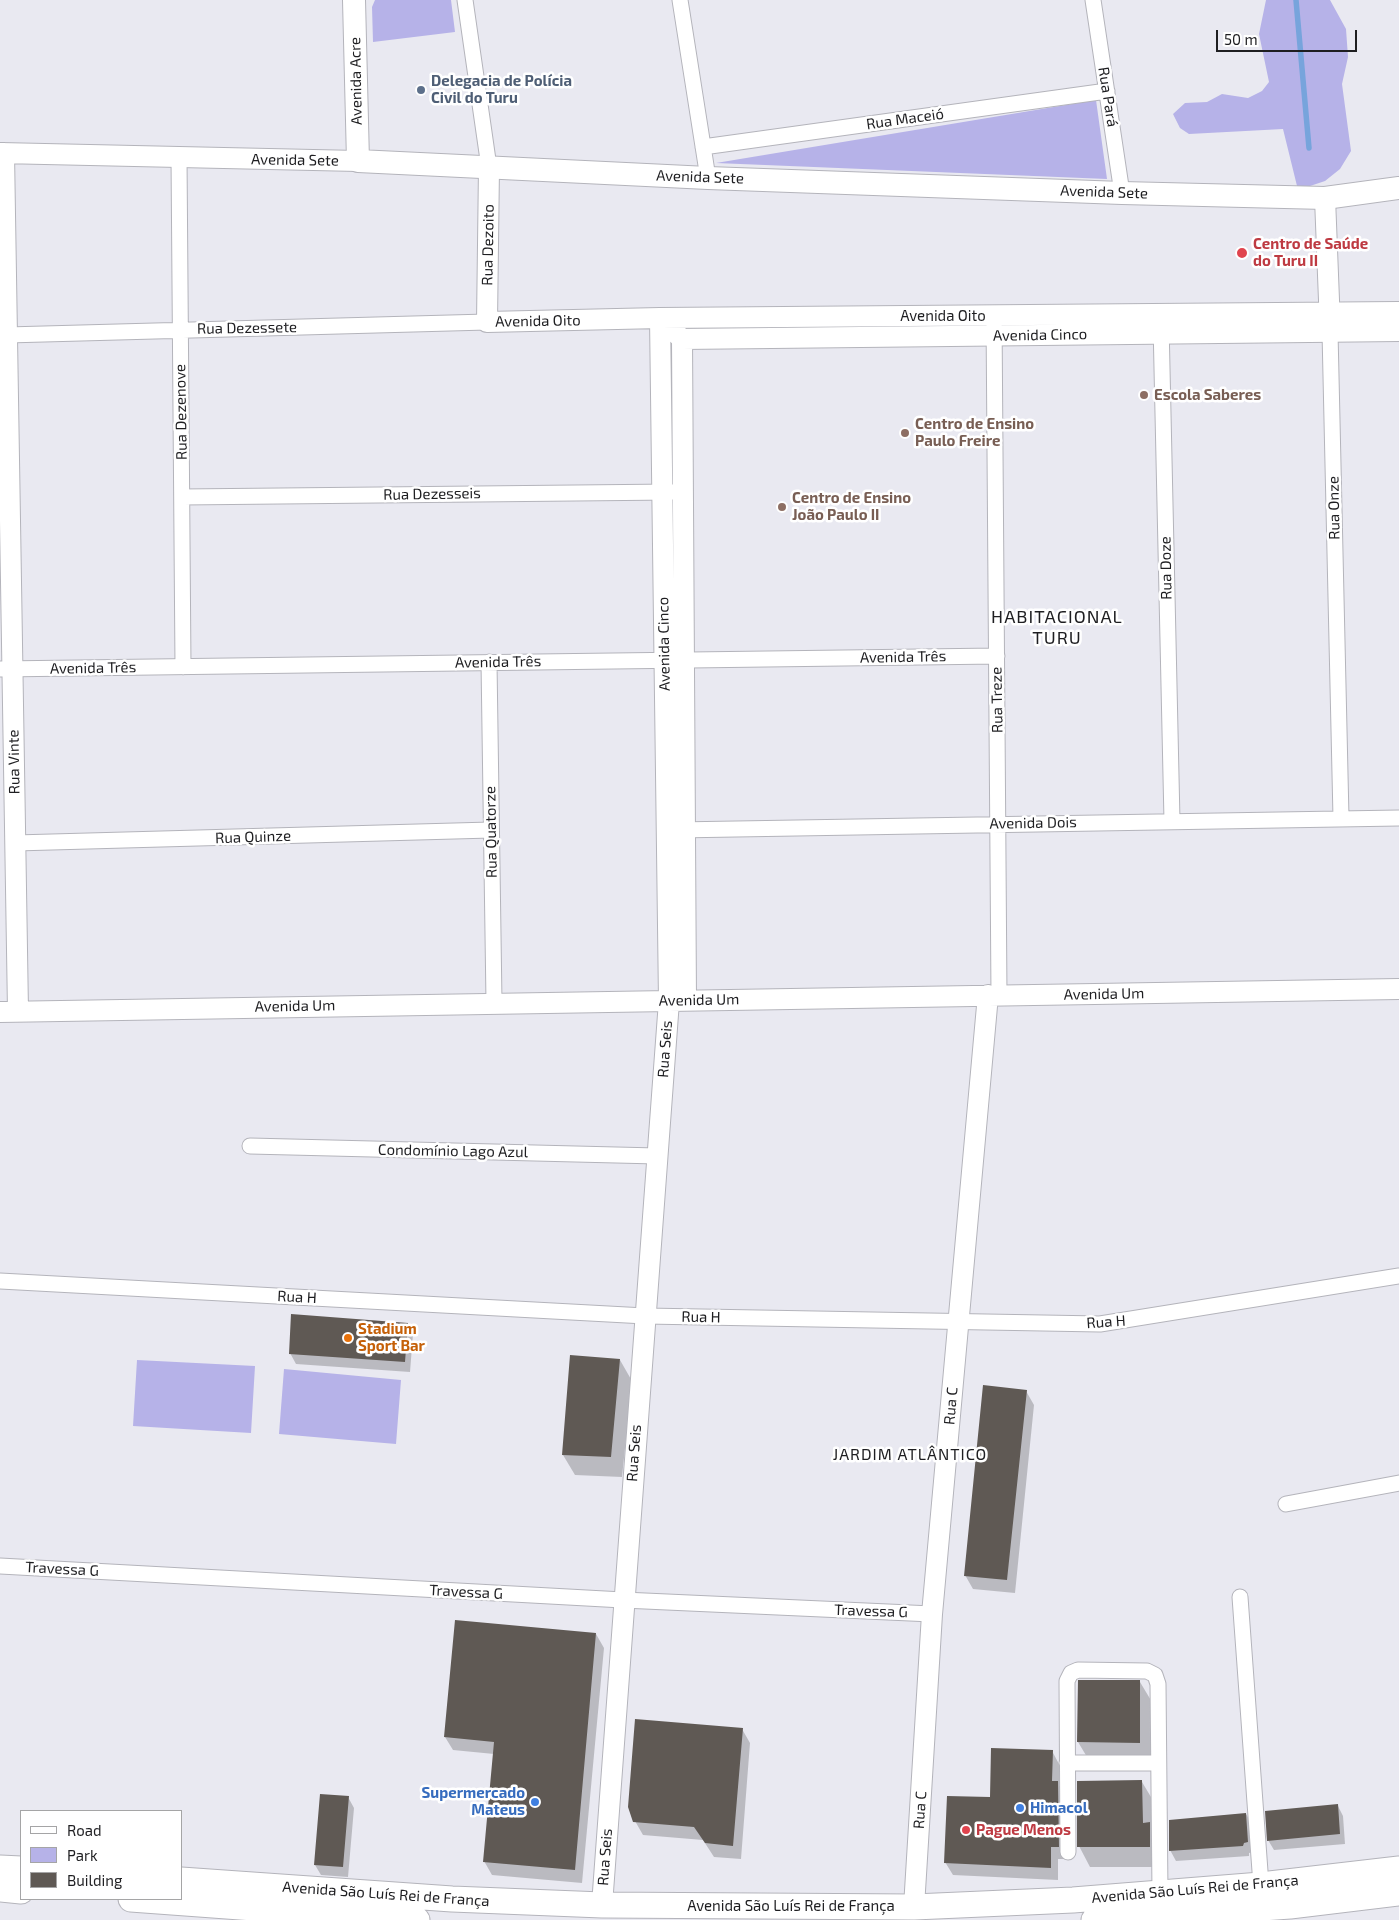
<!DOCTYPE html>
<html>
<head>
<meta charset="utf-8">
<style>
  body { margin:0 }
  #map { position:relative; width:1399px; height:1920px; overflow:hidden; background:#e9e9f1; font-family:"Exo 2",sans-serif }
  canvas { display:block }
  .legend { position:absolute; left:20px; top:1810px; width:162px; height:90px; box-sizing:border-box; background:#fff; border:1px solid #a5a5a6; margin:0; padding:6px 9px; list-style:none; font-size:15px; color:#1e1e21 }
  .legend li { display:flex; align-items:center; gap:10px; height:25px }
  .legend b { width:25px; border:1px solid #a5a5a6 }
  .scale { position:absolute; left:1216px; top:30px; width:141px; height:22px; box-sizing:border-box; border:2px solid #1e1e21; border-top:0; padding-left:6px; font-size:15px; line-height:18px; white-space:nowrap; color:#1e1e21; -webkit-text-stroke:4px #fff; paint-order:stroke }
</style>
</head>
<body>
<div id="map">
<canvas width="1399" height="1920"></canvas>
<ul class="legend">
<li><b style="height:6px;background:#fff"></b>Road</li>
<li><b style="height:14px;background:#b6b2e8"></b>Park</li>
<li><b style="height:14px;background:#5f5954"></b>Building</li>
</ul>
<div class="scale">50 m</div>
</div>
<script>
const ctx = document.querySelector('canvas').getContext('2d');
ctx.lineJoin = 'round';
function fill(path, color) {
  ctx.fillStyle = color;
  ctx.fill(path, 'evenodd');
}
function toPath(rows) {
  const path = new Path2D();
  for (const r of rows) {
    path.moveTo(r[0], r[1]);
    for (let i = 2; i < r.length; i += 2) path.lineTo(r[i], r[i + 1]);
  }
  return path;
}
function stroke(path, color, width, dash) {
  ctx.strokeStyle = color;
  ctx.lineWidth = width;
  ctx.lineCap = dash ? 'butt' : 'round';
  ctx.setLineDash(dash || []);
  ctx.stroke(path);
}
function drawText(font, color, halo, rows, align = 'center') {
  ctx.font = font + ' "Exo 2",sans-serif';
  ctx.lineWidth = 5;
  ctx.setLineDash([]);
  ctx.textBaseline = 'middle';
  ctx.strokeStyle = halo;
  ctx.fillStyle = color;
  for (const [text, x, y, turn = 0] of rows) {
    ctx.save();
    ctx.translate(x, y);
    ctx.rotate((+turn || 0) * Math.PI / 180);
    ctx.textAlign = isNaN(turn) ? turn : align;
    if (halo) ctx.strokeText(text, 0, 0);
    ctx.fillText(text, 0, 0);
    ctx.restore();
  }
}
const green = toPath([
  [375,0,451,0,455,32,373,42,372,7],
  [1266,0,1330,0,1346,29,1348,57,1342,84,1351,151,1340,169,1325,181,1298,190,1283,129,1189,134,1180,128,1173,114,1185,103,1207,102,1222,94,1248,98,1262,91,1269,82,1259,34],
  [1096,100,1107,179,716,163],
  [137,1360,255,1366,251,1433,133,1426],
  [284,1369,401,1380,396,1444,279,1434]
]);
const shadow = toPath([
  [407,1324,413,1334,410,1372,296,1364,290,1353],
  [620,1360,632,1381,622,1477,575,1475,563,1455],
  [1026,1391,1034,1405,1015,1593,973,1589,965,1575],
  [596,1634,604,1648,582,1883,492,1875,484,1861,494,1754,453,1750,445,1737],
  [1140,1682,1152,1702,1151,1763,1090,1762,1078,1742],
  [742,1729,750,1743,741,1859,714,1857,703,1840,643,1835,635,1821],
  [1052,1751,1059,1764,1059,1785,1065,1795,1065,1859,1058,1859,1058,1880,953,1875,945,1862,991,1799],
  [1142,1782,1154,1802,1161,1867,1090,1867,1079,1846],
  [348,1797,354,1808,348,1877,321,1875,315,1865],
  [1338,1806,1343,1816,1345,1844,1274,1850,1268,1840],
  [1246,1814,1252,1824,1254,1852,1249,1853,1249,1856,1176,1861,1170,1850]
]);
const stream = toPath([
  [1296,0,1309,148]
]);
const building = toPath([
  [291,1314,408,1323,405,1362,289,1354],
  [570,1355,620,1359,611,1457,562,1455],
  [983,1385,1027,1390,1007,1580,964,1576],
  [455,1620,596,1633,575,1870,483,1862,494,1742,444,1737],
  [1078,1680,1140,1680,1140,1743,1077,1742],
  [635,1719,743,1728,733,1846,705,1843,694,1827,633,1822,628,1807],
  [991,1748,1053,1750,1052,1781,1058,1781,1059,1847,1051,1847,1051,1868,944,1863,947,1796,990,1797],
  [1142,1780,1143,1823,1150,1822,1150,1847,1077,1847,1077,1781],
  [320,1794,349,1796,343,1867,314,1865],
  [1338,1804,1340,1834,1267,1841,1265,1811],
  [1246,1813,1248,1842,1244,1843,1243,1846,1169,1851,1169,1820]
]);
const minor = toPath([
  [465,0,489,167],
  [680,0,708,178],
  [1093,0,1122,193],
  [703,147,1107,91],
  [179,157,183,667],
  [994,315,999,995],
  [1161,323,1172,821],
  [1330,332,1341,818],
  [7,335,487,322],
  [182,497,673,492],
  [489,662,494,1002],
  [0,669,997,656],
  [676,830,1399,818],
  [15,843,491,830],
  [250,1146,657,1156],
  [0,1281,645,1316,1100,1324,1399,1276],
  [1286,1504,1399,1483],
  [0,1566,623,1600,932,1614],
  [1240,1597,1261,1885],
  [1067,1763,1158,1763],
  [1068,1852,1067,1681,1071,1673,1078,1670,1147,1671,1155,1675,1158,1684,1160,1893]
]);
const tertiary = toPath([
  [0,153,358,161],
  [4,153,18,1011],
  [489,167,487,322,660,318,1399,312],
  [1325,198,1330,326],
  [660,318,682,339,1399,331],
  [682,339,686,1000],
  [0,1012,1399,989],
  [602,1905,669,1001,660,318],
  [914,1907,932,1614,988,995]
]);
const secondary = toPath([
  [354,0,358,161,708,178,1122,193,1325,198,1399,188]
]);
const primary = toPath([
  [0,1868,21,1869],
  [181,1880,452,1899,602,1905,914,1907,1073,1900,1261,1885,1399,1869],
  [0,1889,21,1891],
  [131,1899,417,1920],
  [1094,1920,1290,1906,1399,1893]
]);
const markers = [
  [421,90,5,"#5c6f8a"],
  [1242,253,6,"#e0444e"],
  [1144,395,5,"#8d6e63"],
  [905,433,5,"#8d6e63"],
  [782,507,5,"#8d6e63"],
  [348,1338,5,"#e8710a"],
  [535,1802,5,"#3f7fe0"],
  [1020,1808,5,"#3f7fe0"],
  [966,1830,5,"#e0444e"]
];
const streetNames = [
  ["Avenida Acre",356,81,-91],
  ["Rua Pará",1108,97,81],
  ["Rua Maceió",905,119,-8],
  ["Avenida Sete",295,160,1],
  ["Avenida Sete",700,177,2],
  ["Avenida Sete",1104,192,2],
  ["Rua Dezoito",488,245,-89],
  ["Avenida Oito",943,316],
  ["Avenida Oito",538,321,-1],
  ["Rua Dezessete",247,328,-1],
  ["Avenida Cinco",1040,335,-1],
  ["Rua Dezenove",181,412,-91],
  ["Rua Dezesseis",432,494,-1],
  ["Rua Onze",1334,508,-91],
  ["Rua Doze",1166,568,-91],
  ["Avenida Cinco",664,644,-91],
  ["Avenida Três",903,657,-1],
  ["Avenida Três",498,662,-1],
  ["Avenida Três",93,668,-1],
  ["Rua Treze",997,700,-91],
  ["Rua Vinte",14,762,-91],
  ["Avenida Dois",1033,823,-1],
  ["Rua Quatorze",491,832,-91],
  ["Rua Quinze",253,837,-2],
  ["Avenida Um",1104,994,-1],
  ["Avenida Um",699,1000,-1],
  ["Avenida Um",295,1006,-1],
  ["Rua Seis",665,1049,-86],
  ["Condomínio Lago Azul",453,1151,1],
  ["Rua H",297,1297,3],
  ["Rua H",701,1317,1],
  ["Rua H",1106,1322,-4],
  ["Rua C",951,1406,-85],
  ["Rua Seis",634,1453,-86],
  ["Travessa G",62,1569,3],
  ["Travessa G",466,1592,3],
  ["Travessa G",871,1611,2],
  ["Rua C",920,1810,-86],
  ["Rua Seis",605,1857,-86],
  ["Avenida São Luís Rei de França",1195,1889,-5],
  ["Avenida São Luís Rei de França",386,1894,4],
  ["Avenida São Luís Rei de França",791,1906]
];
const serviceNames = [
  ["Delegacia de Polícia",431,81],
  ["Civil do Turu",431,98]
];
const healthNames = [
  ["Centro de Saúde",1253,244],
  ["do Turu II",1253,261],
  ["Pague Menos",976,1830]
];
const educationNames = [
  ["Escola Saberes",1154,395],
  ["Centro de Ensino",915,424],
  ["Paulo Freire",915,441],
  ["Centro de Ensino",792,498],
  ["João Paulo II",792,515]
];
const foodNames = [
  ["Stadium",358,1329],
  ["Sport Bar",358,1346]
];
const shopNames = [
  ["Supermercado",525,1793],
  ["Mateus",525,1810],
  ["Himacol",1030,1808,"left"]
];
const neighbourhoodNames = [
  ["JARDIM ATLÂNTICO",910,1455]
];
const quarterNames = [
  ["HABITACIONAL",1057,617],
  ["TURU",1057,638]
];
fill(green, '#b6b2e8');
fill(shadow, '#0003');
stroke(stream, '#77a4dc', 5.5);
fill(building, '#5f5954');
stroke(minor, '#b4b4bb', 17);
stroke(tertiary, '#b4b4bb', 22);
stroke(secondary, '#b4b4bb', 24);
stroke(primary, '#b4b4bb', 27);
stroke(minor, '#fff', 15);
stroke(tertiary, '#fff', 20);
stroke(secondary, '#fff', 22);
stroke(primary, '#fff', 25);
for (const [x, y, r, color] of markers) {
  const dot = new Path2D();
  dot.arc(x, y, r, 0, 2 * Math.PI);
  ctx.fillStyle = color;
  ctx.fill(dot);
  stroke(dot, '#fff', 2);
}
drawText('15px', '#1e1e21', '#fff', streetNames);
drawText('bold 15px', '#4e5e75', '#fff', serviceNames, 'left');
drawText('bold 15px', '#be3a42', '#fff', healthNames, 'left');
drawText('bold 15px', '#785e54', '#fff', educationNames, 'left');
drawText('bold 15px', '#c56008', '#fff', foodNames, 'left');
drawText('bold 15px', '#366cbe', '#fff', shopNames, 'right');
ctx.letterSpacing = '1px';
drawText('16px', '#1e1e21', '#fff', neighbourhoodNames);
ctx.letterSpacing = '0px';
ctx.letterSpacing = '1px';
drawText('18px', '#1e1e21', '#fff', quarterNames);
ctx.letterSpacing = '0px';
</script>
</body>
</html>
